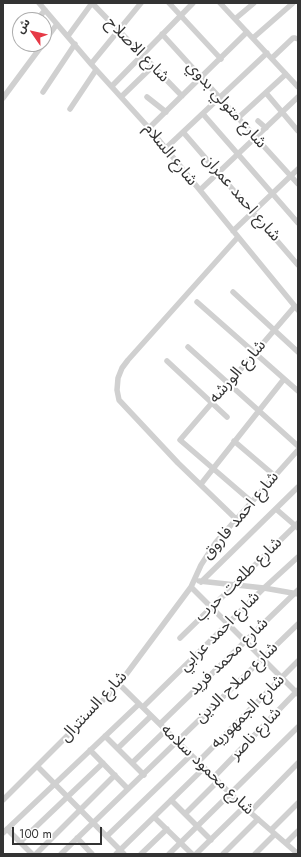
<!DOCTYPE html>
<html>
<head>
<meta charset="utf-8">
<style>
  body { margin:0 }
  #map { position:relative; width:301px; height:857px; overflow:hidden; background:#fff; font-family:Jost,"Noto Sans Arabic",sans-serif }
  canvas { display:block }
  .frame { position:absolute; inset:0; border:4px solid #333; pointer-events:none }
  .north { position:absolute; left:12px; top:12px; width:40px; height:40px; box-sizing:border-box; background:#fff; border:1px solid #adadad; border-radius:50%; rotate:304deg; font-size:11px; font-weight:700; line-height:16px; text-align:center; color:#333 }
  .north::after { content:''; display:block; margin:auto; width:14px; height:18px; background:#e63946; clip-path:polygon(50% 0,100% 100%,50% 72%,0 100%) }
  .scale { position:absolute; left:12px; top:827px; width:90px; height:18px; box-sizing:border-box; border:2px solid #333; border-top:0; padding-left:5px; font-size:12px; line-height:14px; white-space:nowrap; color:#333; -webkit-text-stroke:3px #fff; paint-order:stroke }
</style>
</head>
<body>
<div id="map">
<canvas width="301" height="857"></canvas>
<div class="frame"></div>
<div class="north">ش</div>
<div class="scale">100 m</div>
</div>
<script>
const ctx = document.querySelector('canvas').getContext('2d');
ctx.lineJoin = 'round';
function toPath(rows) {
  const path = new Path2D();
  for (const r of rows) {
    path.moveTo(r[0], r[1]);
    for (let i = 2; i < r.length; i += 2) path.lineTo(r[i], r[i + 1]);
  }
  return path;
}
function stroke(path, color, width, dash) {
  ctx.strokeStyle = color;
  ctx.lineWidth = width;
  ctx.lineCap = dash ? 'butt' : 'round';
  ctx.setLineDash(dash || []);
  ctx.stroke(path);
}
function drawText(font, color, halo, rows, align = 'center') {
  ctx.font = font + ' Jost,"Noto Sans Arabic",sans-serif';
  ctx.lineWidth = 4;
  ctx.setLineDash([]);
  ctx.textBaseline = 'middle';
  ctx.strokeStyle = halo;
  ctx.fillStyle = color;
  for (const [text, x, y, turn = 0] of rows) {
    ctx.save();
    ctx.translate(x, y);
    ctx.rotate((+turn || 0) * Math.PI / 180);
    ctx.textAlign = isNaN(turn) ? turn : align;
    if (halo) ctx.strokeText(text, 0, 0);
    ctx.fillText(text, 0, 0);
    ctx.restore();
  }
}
const street = toPath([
  [39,3,91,64,149,128,298,310],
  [169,3,221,59],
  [220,3,298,87],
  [235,19,254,3],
  [37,20,45,10],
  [162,34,298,184],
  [68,36,92,3,182,96],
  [253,38,293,3],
  [44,42,57,24],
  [272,58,293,38,295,38,298,39],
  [91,64,141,3],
  [112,86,193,3],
  [43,92,75,44],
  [266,93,298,131],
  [121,97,153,66],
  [147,97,166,112],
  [3,98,43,44],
  [70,109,96,70],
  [203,114,298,223],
  [238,118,286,74],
  [258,121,266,128],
  [149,128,247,32],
  [183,132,298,265],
  [166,148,267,53],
  [200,190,298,97],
  [233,231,298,169],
  [233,292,298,352],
  [197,302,298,391],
  [188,347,298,446],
  [167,361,227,417],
  [234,441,275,476],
  [201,484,284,379],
  [252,502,180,440,295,306],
  [276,509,298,528],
  [236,519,178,463,119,400,117,390,118,378,122,368,128,360,238,237],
  [199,581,264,588,298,594],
  [201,582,298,487],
  [191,587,298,694],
  [180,638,298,523],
  [119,684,244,807,298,854],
  [143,707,264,588,298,557],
  [160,724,298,590],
  [105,736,144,775],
  [118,748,151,716],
  [90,750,128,789],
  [198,762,298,661],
  [132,763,166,730],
  [37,766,124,854],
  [214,777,298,690],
  [3,800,119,684,191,587,201,565,216,542,298,450],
  [171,800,211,840],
  [250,812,298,763],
  [185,814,218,781],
  [154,817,192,854],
  [7,829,32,854],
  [271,830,298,803],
  [3,833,139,704],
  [107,836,191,755],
  [77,838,92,854],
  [20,842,103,763],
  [286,843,298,831],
  [36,854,115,775],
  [61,854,298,624],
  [116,854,204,768],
  [141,854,167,829],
  [169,854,298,727],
  [196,854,244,807],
  [223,854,258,819],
  [255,854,275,834]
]);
const streetNames = [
  ["شارع الاصلاح",137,50,46],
  ["شارع متولي بدوي",226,105,48],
  ["شارع السلام",170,155,51],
  ["شارع احمد عمران",241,198,49],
  ["شارع الورشه",238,372,-49],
  ["شارع احمد فاروق",241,516,-50],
  ["شارع طلعت حرب",239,580,-44],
  ["شارع احمد عرابي",220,632,-45],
  ["شارع محمد فريد",229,657,-44],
  ["شارع صلاح الدين",237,683,-44],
  ["شارع السنترال",94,707,-47],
  ["شارع الجمهوريه",248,712,-45],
  ["شارع ناصر",256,734,-46],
  ["شارع محمود سلامه",207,770,44]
];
stroke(street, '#d0d0d0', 5.5);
drawText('16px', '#333', '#fff', streetNames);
</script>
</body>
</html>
